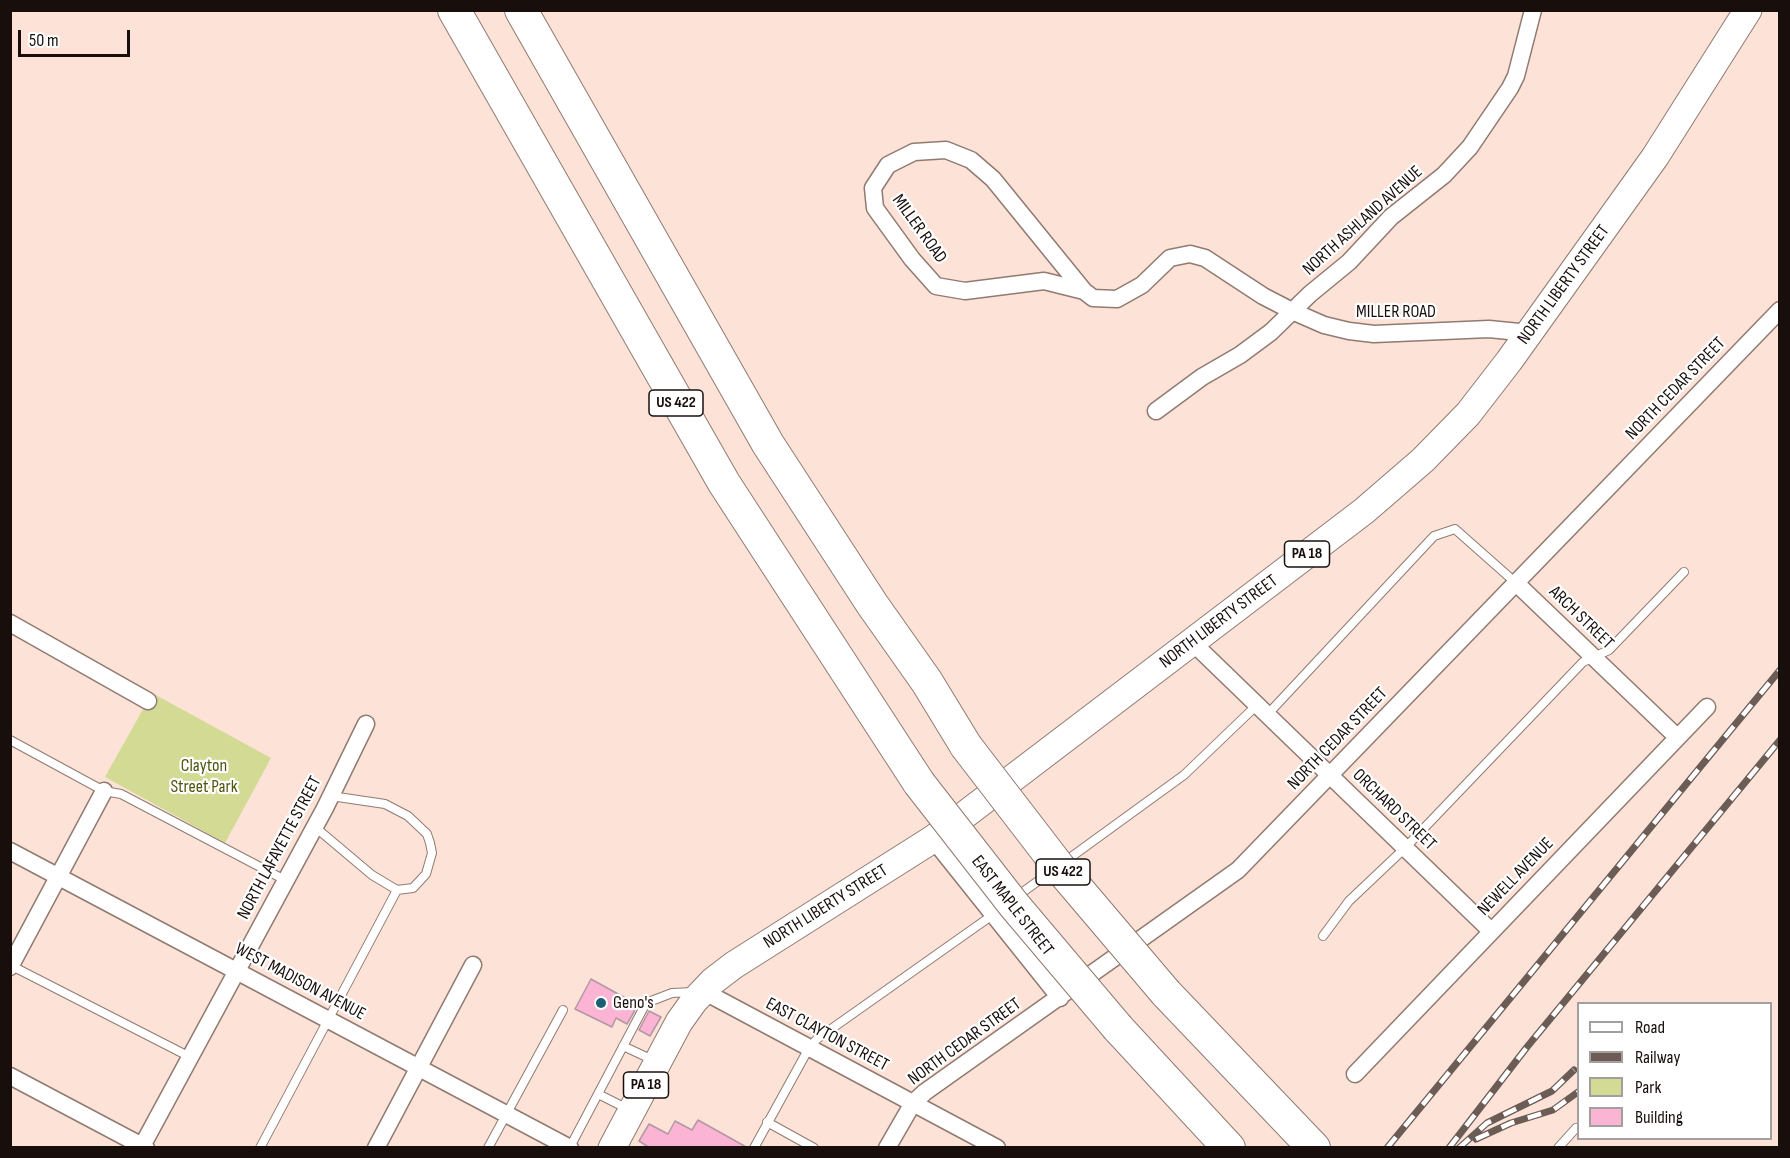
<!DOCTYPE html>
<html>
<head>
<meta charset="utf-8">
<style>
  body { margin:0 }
  #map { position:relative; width:1790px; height:1158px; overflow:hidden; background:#fce2d7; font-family:"Sofia Sans Condensed",sans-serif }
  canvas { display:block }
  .frame { position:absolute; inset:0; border:12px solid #180f0c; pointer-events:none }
  .legend { position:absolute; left:1577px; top:1002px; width:195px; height:138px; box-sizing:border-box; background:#fff; border:2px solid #a39f9e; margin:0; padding:8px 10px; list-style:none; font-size:18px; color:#180f0c }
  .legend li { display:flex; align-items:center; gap:12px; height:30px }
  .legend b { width:30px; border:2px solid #a39f9e }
  .scale { position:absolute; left:18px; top:30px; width:112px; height:27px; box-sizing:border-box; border:3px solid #180f0c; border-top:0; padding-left:8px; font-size:18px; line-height:21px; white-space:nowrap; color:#180f0c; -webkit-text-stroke:4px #fff; paint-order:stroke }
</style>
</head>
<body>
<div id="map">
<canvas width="1790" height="1158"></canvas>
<div class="frame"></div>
<ul class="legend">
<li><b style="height:8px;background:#fff"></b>Road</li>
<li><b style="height:8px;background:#6b5c56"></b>Railway</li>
<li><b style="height:16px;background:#d3da94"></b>Park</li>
<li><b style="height:16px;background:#fcb4d4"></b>Building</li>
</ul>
<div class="scale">50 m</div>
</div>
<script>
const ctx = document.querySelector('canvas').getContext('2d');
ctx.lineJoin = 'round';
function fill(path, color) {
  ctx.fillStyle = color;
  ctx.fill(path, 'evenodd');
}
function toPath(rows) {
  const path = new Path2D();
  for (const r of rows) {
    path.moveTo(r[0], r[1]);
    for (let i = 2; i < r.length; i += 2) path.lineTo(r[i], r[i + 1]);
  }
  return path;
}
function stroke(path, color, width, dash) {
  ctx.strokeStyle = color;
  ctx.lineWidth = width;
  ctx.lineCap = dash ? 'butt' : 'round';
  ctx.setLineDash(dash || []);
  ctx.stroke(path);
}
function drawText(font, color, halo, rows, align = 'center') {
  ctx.font = font + ' "Sofia Sans Condensed",sans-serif';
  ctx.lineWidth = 4.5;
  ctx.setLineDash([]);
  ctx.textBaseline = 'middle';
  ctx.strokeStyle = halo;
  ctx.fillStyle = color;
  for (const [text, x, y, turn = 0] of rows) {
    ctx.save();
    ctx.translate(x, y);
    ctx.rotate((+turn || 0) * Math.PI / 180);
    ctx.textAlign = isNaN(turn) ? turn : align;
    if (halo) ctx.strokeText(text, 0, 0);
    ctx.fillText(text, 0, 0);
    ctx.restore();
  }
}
const green = toPath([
  [152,693,271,758,225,843,105,777]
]);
const building = toPath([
  [591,979,638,1005,627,1024,616,1018,612,1027,575,1009,591,979],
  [649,1011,661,1017,650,1036,639,1030,649,1011],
  [698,1120,748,1148,650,1148,639,1141,649,1124,668,1134,675,1121,692,1130,698,1120]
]);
const lane = toPath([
  [1267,715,1434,536,1455,529,1516,583],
  [10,740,104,791,121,794,285,880],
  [315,827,372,875,397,890,413,888,426,874,432,853,430,843,427,834,408,816,385,804,331,796],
  [1016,897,1184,775,1257,705],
  [1323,936,1349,901,1405,848,1583,662,1609,650,1684,572],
  [10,965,190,1057],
  [623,1046,655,1061],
  [598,1094,630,1110],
  [767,1122,814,1148],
  [570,1147,646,1003,672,993,694,992],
  [260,1148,397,890],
  [488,1148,563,1010],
  [754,1148,809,1048,817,1039,994,914],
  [1558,1148,1576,1128]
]);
const street = toPath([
  [1084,291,993,179,971,160,946,150,914,152,888,165,873,188,875,208,912,259,936,286,965,291,1044,281,1084,291,1093,298,1117,299,1142,285,1170,258,1190,254,1205,258,1263,296,1292,311,1324,325,1349,331,1374,334,1489,329,1529,333],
  [1156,411,1202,377,1240,355,1271,332,1310,294,1349,262,1391,217,1444,175,1470,147,1510,88,1516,76,1533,10],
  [1516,583,1677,737],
  [10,623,148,701],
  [1192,642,1491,931],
  [933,839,1060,998],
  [10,851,570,1148],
  [10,967,104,791],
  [703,991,997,1148],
  [1355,1074,1707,707],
  [10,1076,146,1148],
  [141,1148,325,808,366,724],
  [376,1148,473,965],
  [887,1148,913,1103,925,1092,1238,870,1780,310]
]);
const primary = toPath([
  [612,1148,679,1022,694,1001,713,981,734,965,933,839,1364,511,1423,460,1468,414,1509,361,1655,157,1748,10]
]);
const highway = toPath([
  [454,10,724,483,919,783],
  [521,10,768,444,872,604,927,682,966,746],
  [1166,993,1314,1148],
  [1118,1028,1229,1148]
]);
const rail = toPath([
  [1476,1139,1511,1123,1553,1110,1578,1092],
  [1387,1148,1780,670],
  [1449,1148,1527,1047,1780,740],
  [1459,1148,1487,1123,1552,1091,1574,1070]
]);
const highwayBridge = toPath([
  [966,746,1059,867,1166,993],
  [919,783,1014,905,1118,1028]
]);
const markers = [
  [601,1003,6,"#1b6072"]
];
const shields = [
  [676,403,54],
  [1307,554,45],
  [1063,872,54],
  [646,1085,45]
];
const shieldNames = [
  ["US 422",676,403],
  ["PA 18",1307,554],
  ["US 422",1063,872],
  ["PA 18",646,1085]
];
const streetNames = [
  ["NORTH ASHLAND AVENUE",1363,221,-42],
  ["MILLER ROAD",919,229,54],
  ["NORTH LIBERTY STREET",1564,285,-54],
  ["MILLER ROAD",1396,312],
  ["NORTH CEDAR STREET",1676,389,-46],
  ["ARCH STREET",1581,618,44],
  ["NORTH LIBERTY STREET",1219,622,-37],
  ["NORTH CEDAR STREET",1338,739,-46],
  ["ORCHARD STREET",1394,810,44],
  ["NORTH LAFAYETTE STREET",280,848,-62],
  ["NEWELL AVENUE",1516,877,-46],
  ["EAST MAPLE STREET",1012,906,52],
  ["NORTH LIBERTY STREET",826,907,-32],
  ["WEST MADISON AVENUE",300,982,28],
  ["EAST CLAYTON STREET",827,1035,28],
  ["NORTH CEDAR STREET",965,1042,-36]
];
const parkNames = [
  ["Clayton",204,766],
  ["Street Park",204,787]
];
const poiNames = [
  ["Geno's",613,1003]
];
fill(green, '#d3da94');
fill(building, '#fcb4d4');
stroke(building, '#b198a3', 1.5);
stroke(lane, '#917a70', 10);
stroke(street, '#917a70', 19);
stroke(primary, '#917a70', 29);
stroke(highway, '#917a70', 34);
stroke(lane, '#fff', 8);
stroke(street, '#fff', 16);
stroke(primary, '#fff', 27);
stroke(highway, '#fff', 32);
stroke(rail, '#6b5c56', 7);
stroke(rail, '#fff', 4.5, [14]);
stroke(highwayBridge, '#917a70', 34, []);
stroke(highwayBridge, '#fff', 32);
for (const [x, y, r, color] of markers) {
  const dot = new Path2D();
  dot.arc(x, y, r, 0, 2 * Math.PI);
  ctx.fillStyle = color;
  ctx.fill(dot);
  stroke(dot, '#fff', 2);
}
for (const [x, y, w] of shields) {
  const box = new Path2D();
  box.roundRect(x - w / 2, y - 13, w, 26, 4.5);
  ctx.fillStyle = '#fff';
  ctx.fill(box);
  stroke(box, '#180f0c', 1.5);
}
drawText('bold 16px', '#180f0c', null, shieldNames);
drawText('18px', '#180f0c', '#fff', streetNames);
drawText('18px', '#51550f', '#fff', parkNames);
drawText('18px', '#180f0c', '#fff', poiNames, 'left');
</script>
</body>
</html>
